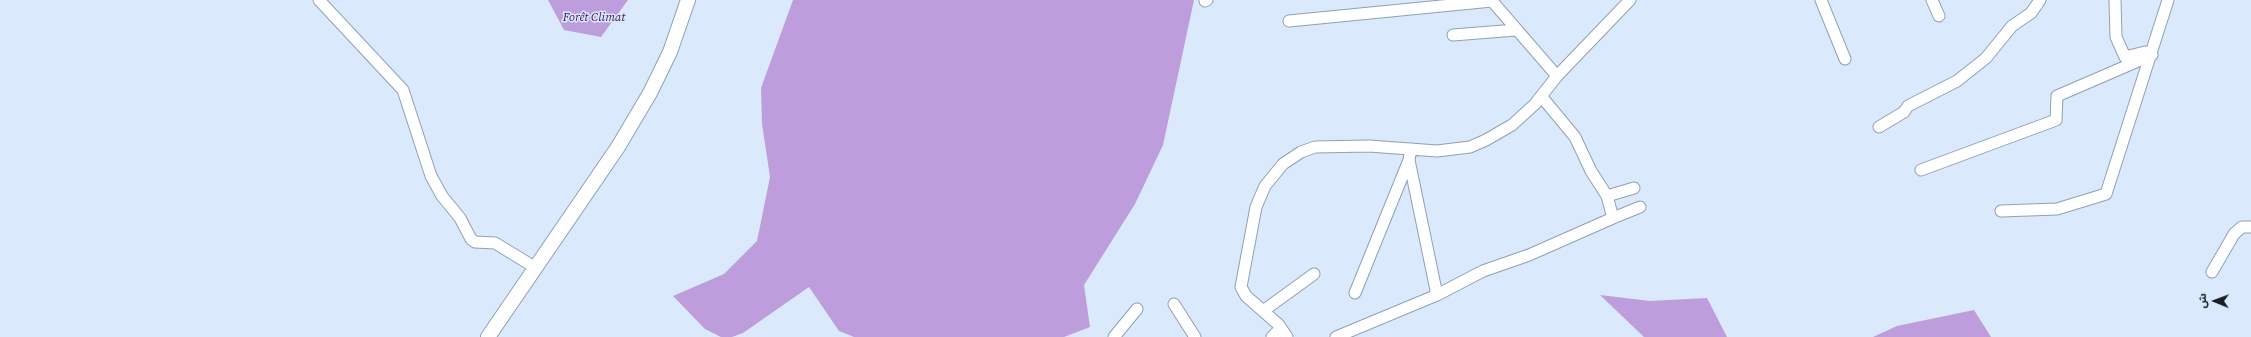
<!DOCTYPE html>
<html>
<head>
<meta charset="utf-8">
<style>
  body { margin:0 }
  #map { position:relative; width:2251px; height:337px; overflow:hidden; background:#dae9fb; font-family:"Source Serif 4","Noto Sans Arabic",serif }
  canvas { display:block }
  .north { position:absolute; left:2195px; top:281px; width:40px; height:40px; -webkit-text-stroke:3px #dae9fb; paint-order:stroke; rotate:271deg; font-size:11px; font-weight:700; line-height:16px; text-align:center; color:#171e26 }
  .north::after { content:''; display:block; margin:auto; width:14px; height:18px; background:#171e26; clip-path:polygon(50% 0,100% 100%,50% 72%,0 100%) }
</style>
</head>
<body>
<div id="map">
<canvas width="2251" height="337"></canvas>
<div class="north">ش</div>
</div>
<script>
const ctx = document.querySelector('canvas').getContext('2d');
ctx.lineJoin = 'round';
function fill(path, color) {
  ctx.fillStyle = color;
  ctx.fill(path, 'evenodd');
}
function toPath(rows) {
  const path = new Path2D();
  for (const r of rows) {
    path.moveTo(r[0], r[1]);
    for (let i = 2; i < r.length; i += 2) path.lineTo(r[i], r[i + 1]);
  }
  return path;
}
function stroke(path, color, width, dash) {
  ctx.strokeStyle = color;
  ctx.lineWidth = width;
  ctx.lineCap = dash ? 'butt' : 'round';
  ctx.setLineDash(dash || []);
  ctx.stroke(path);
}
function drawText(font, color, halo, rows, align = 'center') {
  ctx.font = font + ' "Source Serif 4",serif';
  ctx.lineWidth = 3;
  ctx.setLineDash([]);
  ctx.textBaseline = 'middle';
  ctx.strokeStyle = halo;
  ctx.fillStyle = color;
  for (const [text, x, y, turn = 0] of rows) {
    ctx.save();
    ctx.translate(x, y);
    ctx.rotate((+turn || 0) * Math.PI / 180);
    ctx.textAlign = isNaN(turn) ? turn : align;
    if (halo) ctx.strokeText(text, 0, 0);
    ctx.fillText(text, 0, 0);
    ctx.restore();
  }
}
const forest = toPath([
  [548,0,628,0,601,37,564,30],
  [793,0,1194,0,1163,145,1135,204,1084,285,1090,327,1064,337,854,337,839,331,809,287,743,333,732,337,721,337,705,329,673,296,724,274,757,241,770,177,762,124,761,88],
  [1600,295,1650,301,1707,298,1727,337,1644,337],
  [1974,310,1991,337,1873,337,1897,326]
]);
const minor = toPath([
  [319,0,403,90,431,176,442,196,460,218,471,239,475,242,495,243,536,268],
  [1821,0,1845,59],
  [1932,0,1939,16],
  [2115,0,2116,37,2125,57,2145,52],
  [1205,1,1207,0],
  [1289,21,1492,1,1557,76],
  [1453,35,1516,30],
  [1541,96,1575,137,1591,171,1607,196,1613,218,1640,207],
  [1879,127,1904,112,1908,106,1957,81,1986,58,2012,26,2031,13,2040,0],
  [1411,149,1409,160,1437,295],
  [1921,170,2056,120,2057,96,2152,55],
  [1607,196,1634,188],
  [2001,211,2057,209,2106,194,2168,0],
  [2212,272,2234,234,2242,227,2251,227],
  [1355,293,1409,160],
  [1174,304,1195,337],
  [1263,311,1314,274],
  [1114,337,1137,309],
  [1272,337,1281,328],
  [1287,337,1279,325,1246,296,1241,287,1256,207,1265,186,1283,164,1301,152,1315,147,1369,146,1437,151,1470,147,1486,140,1512,125,1535,104,1557,76,1630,0],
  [1336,337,1437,295,1483,271,1529,255,1613,218]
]);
const major = toPath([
  [488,337,618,147,650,93,670,52,688,0]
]);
const parkNames = [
  ["Forêt Climat",594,18]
];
fill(forest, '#be9ddc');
stroke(minor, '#8fa1b6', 13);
stroke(major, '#8fa1b6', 16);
stroke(minor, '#fff', 11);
stroke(major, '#fff', 14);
drawText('italic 12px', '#3f115c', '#dae9fb', parkNames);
</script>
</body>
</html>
